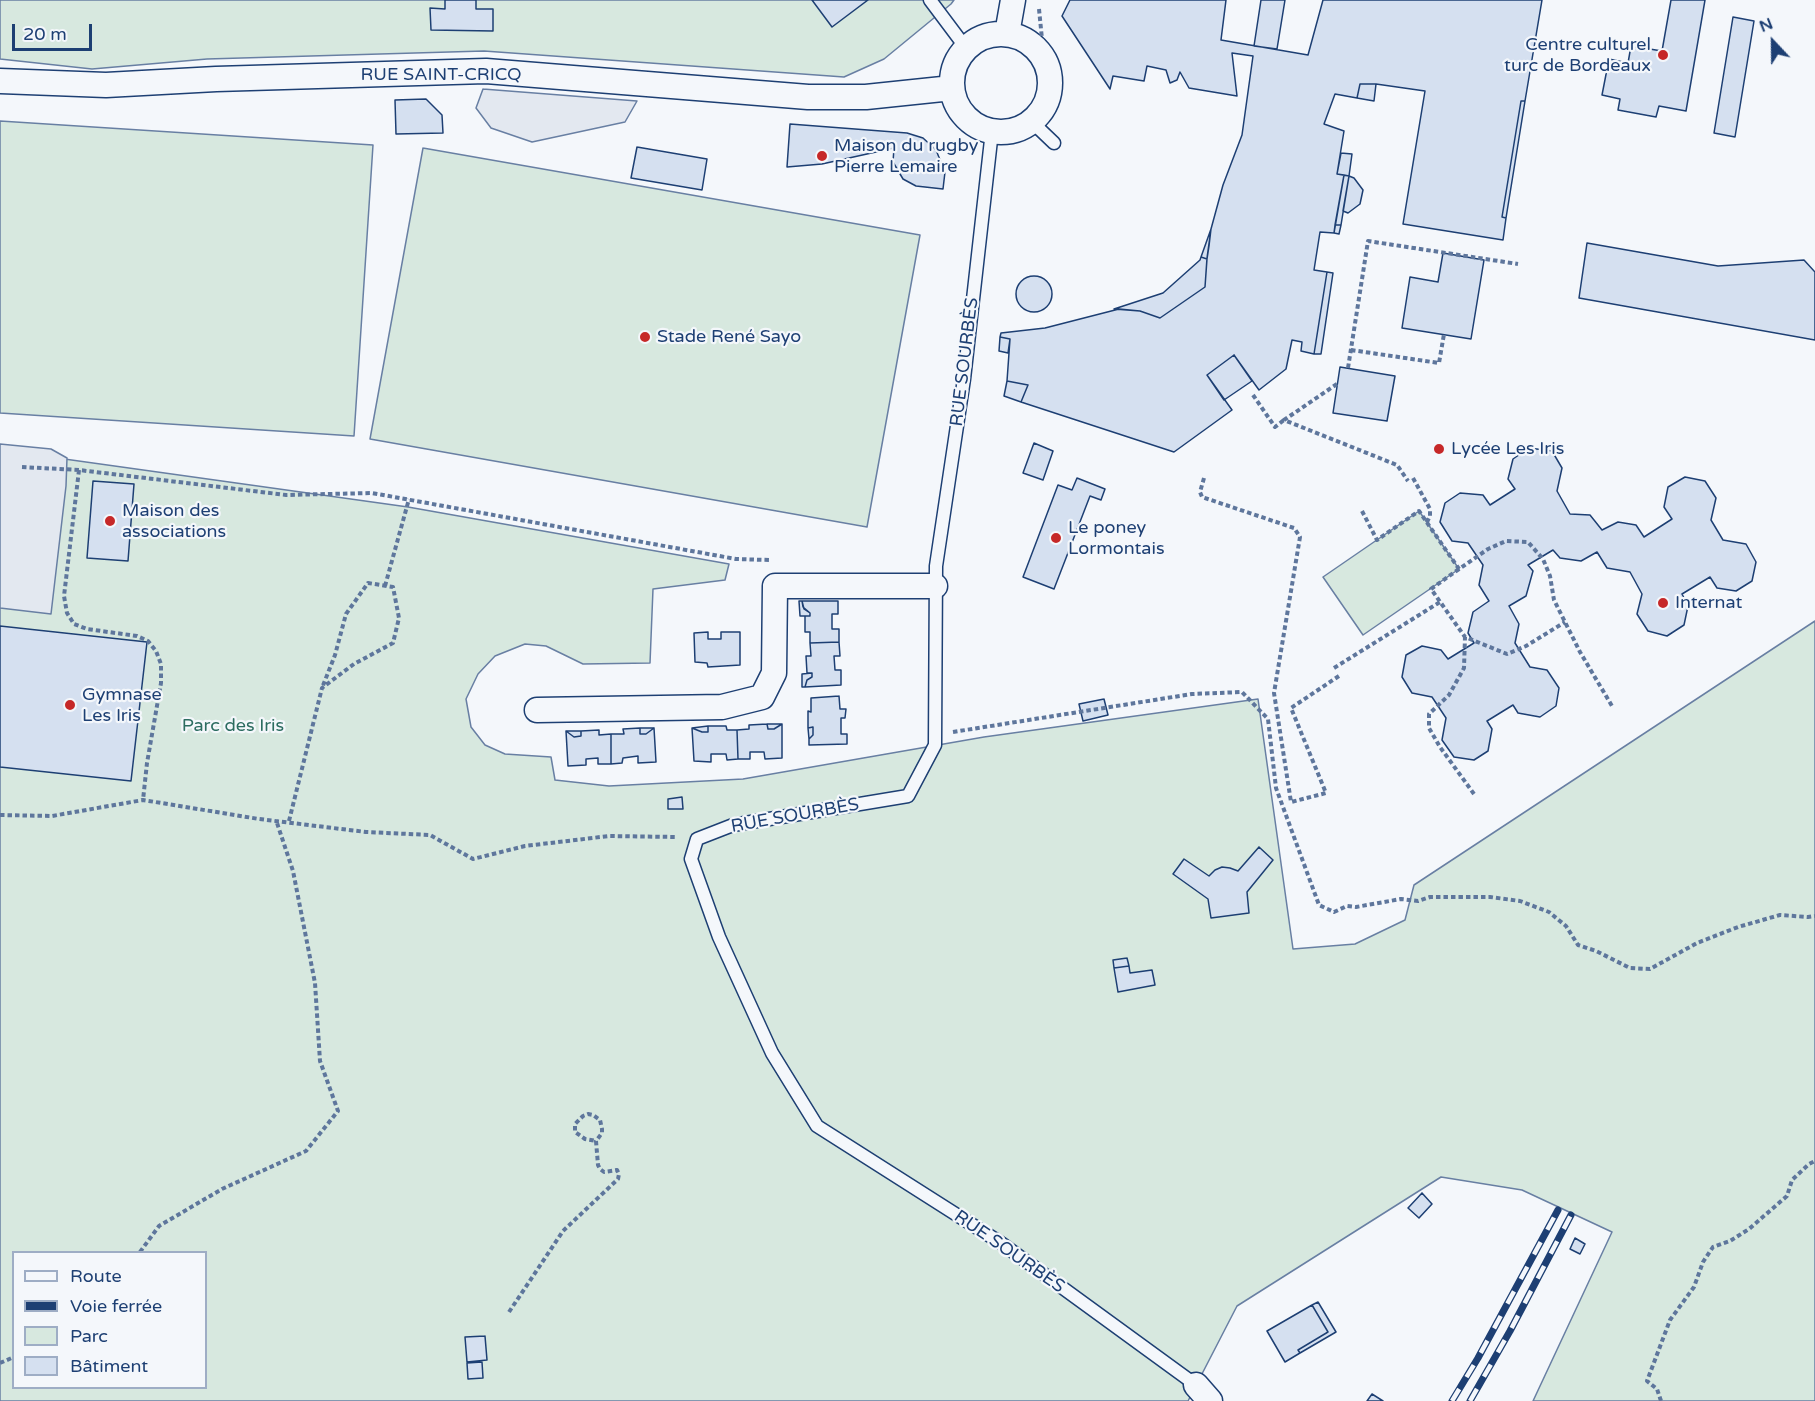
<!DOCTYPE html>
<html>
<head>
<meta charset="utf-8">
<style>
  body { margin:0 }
  #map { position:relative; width:1815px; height:1401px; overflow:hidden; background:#f4f7fb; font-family:"Varela Round",sans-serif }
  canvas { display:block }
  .legend { position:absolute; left:12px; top:1251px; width:195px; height:138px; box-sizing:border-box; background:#f4f7fb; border:2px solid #9eadc5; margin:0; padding:8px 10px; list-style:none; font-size:18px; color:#1d3f73 }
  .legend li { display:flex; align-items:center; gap:12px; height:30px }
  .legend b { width:30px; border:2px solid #9eadc5 }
  .north { position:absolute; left:1743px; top:12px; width:60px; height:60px; -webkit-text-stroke:4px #f4f7fb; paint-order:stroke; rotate:338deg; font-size:16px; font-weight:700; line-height:24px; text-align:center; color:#1d3f73 }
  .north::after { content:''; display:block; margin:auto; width:21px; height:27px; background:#1d3f73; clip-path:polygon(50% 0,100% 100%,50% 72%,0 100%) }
  .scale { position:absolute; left:12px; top:24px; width:80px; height:27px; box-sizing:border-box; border:3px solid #1d3f73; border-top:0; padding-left:8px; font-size:18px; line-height:21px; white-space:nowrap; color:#1d3f73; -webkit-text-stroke:4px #f4f7fb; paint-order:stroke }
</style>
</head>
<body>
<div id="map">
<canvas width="1815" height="1401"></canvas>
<ul class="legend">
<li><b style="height:8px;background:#f4f7fb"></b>Route</li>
<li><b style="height:8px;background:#1d3f73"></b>Voie ferrée</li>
<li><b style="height:16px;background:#d7e8df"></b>Parc</li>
<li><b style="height:16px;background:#d5e0f0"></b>Bâtiment</li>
</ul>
<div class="north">N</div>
<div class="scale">20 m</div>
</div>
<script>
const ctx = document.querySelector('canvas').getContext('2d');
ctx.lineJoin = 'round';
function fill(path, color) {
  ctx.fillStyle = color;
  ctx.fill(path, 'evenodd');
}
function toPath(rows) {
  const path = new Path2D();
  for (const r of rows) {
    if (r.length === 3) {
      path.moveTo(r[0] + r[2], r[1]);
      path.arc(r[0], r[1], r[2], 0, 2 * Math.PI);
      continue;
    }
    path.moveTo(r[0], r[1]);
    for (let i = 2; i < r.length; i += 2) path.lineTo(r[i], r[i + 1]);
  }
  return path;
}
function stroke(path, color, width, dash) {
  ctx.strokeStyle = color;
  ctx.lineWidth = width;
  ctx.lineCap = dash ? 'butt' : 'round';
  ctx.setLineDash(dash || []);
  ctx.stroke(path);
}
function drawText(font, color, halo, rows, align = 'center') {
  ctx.font = font + ' "Varela Round",sans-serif';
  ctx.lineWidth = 4.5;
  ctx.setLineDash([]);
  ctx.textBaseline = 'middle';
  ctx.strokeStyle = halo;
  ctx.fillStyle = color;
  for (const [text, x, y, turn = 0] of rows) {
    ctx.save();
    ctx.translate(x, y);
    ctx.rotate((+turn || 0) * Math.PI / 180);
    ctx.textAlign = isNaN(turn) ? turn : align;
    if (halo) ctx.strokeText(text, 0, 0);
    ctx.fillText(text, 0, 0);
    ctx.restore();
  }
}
const green = toPath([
  [0,0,954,0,951,4,884,59,844,77,484,51,207,59,92,69,0,59,0,0],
  [0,121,373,145,354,436,0,413,0,121],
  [423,148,920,235,867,527,370,439,423,148],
  [0,450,408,507,729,564,725,580,653,589,650,663,583,664,546,646,525,644,495,656,478,674,466,699,471,727,485,745,505,754,551,757,555,780,609,786,743,779,984,737,1258,699,1293,949,1355,944,1405,920,1414,885,1815,621,1815,1401,1533,1401,1612,1232,1522,1190,1441,1177,1237,1306,1188,1401,0,1401,0,450],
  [14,1252,206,1252,206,1388,14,1388,14,1252],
  [1419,511,1459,569,1363,635,1323,577,1419,511]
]);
const parking = toPath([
  [483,89,637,101,625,122,532,142,491,128,476,108,483,89],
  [0,444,51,449,67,458,66,486,51,614,0,608,0,444]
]);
const building = toPath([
  [445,0,476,0,476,9,493,9,493,31,431,30,430,8,445,9,445,0],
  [812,0,868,0,832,27,812,0],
  [1070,0,1226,0,1221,40,1308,55,1323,0,1542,0,1525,101,1521,101,1502,217,1506,218,1503,240,1403,224,1425,91,1376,84,1360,84,1357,98,1335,94,1324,124,1344,131,1337,174,1344,175,1334,233,1320,232,1314,270,1327,272,1314,354,1301,351,1302,342,1292,340,1286,369,1259,390,1234,355,1207,375,1232,410,1174,452,1021,402,1028,385,1007,381,1010,339,1000,337,1001,333,1045,328,1119,309,1140,311,1160,318,1205,287,1207,258,1211,229,1223,185,1242,135,1253,56,1232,53,1237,96,1189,88,1180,72,1177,80,1170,83,1166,70,1147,66,1144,81,1113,76,1110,89,1062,16,1070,0],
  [1261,0,1285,0,1277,49,1254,46,1261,0],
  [1671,0,1705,0,1686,111,1659,106,1656,117,1618,110,1620,99,1602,95,1609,59,1628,63,1631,46,1662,51,1671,0],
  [1733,17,1754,21,1735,137,1714,133,1733,17],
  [1360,84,1376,84,1374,101,1357,98,1360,84],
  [426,99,442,115,443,133,396,134,395,100,426,99],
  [1521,101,1525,101,1506,218,1502,217,1521,101],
  [790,124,907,133,923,138,936,150,945,172,943,189,916,186,903,179,893,162,894,148,822,164,787,167,790,124],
  [637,147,707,159,702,190,631,178,637,147],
  [1341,153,1352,154,1349,176,1337,174,1341,153],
  [1344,175,1349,176,1341,225,1335,225,1344,175],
  [1349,176,1354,178,1363,190,1360,204,1348,213,1343,211,1349,176],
  [1335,225,1341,225,1339,234,1334,233,1335,225],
  [1211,229,1209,246,1207,259,1201,257,1211,229],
  [1587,243,1718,266,1804,260,1815,272,1815,340,1579,298,1587,243],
  [1443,253,1484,260,1471,339,1402,328,1410,277,1438,282,1443,253],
  [1201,257,1207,259,1205,287,1160,318,1140,311,1114,309,1163,293,1200,260,1201,257],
  [1327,272,1333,273,1321,354,1314,354,1327,272],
  [1034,294,18],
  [1000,337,1010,339,1008,353,999,351,1000,337],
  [1234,355,1252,381,1224,400,1207,375,1234,355],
  [1340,367,1395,376,1387,421,1333,413,1340,367],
  [1007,381,1028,385,1021,402,1004,396,1007,381],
  [1034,443,1053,451,1043,480,1023,473,1034,443],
  [1529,448,1552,451,1562,468,1557,491,1570,514,1590,515,1602,530,1618,522,1636,525,1644,537,1672,519,1664,507,1668,487,1685,477,1705,481,1716,498,1711,520,1723,540,1746,544,1756,562,1752,581,1736,591,1717,588,1710,577,1682,594,1688,606,1684,625,1667,636,1648,631,1637,614,1642,594,1630,572,1607,568,1597,552,1581,561,1560,558,1553,550,1528,565,1533,571,1526,596,1509,606,1519,624,1515,643,1530,667,1547,670,1559,688,1556,706,1540,717,1518,713,1513,705,1487,721,1492,729,1488,751,1474,760,1454,757,1442,740,1446,718,1432,697,1412,693,1402,677,1406,655,1422,646,1441,650,1448,659,1474,643,1468,633,1473,612,1489,601,1479,585,1483,565,1468,543,1452,541,1440,522,1445,503,1460,493,1483,495,1490,505,1515,489,1508,479,1513,459,1529,448],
  [1077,478,1105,489,1101,500,1090,496,1054,589,1023,577,1058,485,1072,490,1077,478],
  [93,481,134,484,128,561,87,558,93,481],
  [799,601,802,601,803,607,810,613,810,616,800,616,799,601],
  [802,601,838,601,838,614,832,614,832,629,839,629,839,642,810,643,810,632,805,632,805,616,810,616,810,613,804,609,802,601],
  [0,626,147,642,131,781,0,767,0,626],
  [708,632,708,639,721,639,721,632,740,632,740,665,708,667,707,663,695,662,694,633,708,632],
  [839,642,840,656,834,656,835,670,841,670,841,685,805,687,807,680,812,677,812,673,807,673,806,656,811,656,810,643,839,642],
  [812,673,812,677,807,680,805,687,802,687,802,674,812,673],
  [839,696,840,709,846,709,845,718,841,718,841,734,847,734,847,744,809,745,809,739,813,735,813,727,808,728,808,711,811,712,811,698,839,696],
  [1104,699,1108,715,1083,721,1079,704,1104,699],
  [767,724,768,729,774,729,782,724,782,758,765,759,764,752,750,752,750,759,738,759,737,730,749,729,749,725,767,724],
  [767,724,782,724,774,729,768,729,767,724],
  [708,726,726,726,727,730,737,730,738,759,727,760,726,754,711,754,711,762,694,761,692,728,702,732,708,732,708,726],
  [708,726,708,732,702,732,692,728,708,726],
  [813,727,813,735,809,739,808,728,813,727],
  [640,728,640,734,646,734,654,728,656,762,638,763,638,756,623,758,622,763,611,764,611,734,624,734,623,729,640,728],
  [640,728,654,728,646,734,640,734,640,728],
  [599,730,599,735,611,734,611,764,598,764,598,758,586,759,586,765,568,766,566,731,574,737,581,736,581,731,599,730],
  [566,731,581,731,581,736,574,737,566,731],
  [682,797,683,809,668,809,668,799,682,797],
  [1259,847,1273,860,1247,892,1249,913,1211,918,1208,899,1173,874,1184,859,1209,876,1215,870,1222,867,1230,868,1238,871,1259,847],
  [1127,958,1129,966,1114,968,1113,960,1127,958],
  [1129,966,1130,973,1152,970,1155,985,1118,992,1114,968,1129,966],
  [1422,1193,1432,1204,1419,1218,1408,1208,1422,1193],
  [1575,1238,1585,1244,1580,1254,1570,1249,1575,1238],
  [1318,1302,1336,1332,1300,1353,1298,1350,1328,1332,1312,1305,1318,1302],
  [1312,1305,1328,1332,1298,1350,1300,1353,1285,1362,1267,1331,1312,1305],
  [485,1336,487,1360,467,1362,465,1337,485,1336],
  [482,1362,483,1378,468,1379,467,1363,482,1362],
  [1372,1394,1383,1401,1367,1401,1372,1394]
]);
const path = toPath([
  [1039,9,1044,59],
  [1351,350,1439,363,1444,334],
  [1348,368,1368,241,1518,264],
  [1337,384,1284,420,1397,465,1408,481],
  [1253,395,1275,427,1284,420],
  [22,467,79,470,286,495,372,493,736,559,769,560],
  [79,470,64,596,67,613,74,624,87,629,137,636,148,641,156,651,161,664,161,683,147,763,143,800],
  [1204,478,1200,492,1202,497,1294,528,1300,537,1274,693,1291,802,1326,793,1291,708,1339,676],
  [1413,478,1430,509,1430,516,1427,522],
  [1362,511,1377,540,1419,511,1459,569,1488,549,1506,541,1528,542,1543,559,1550,576,1554,600,1580,652,1612,706],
  [1459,569,1431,589,1465,637],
  [385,586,409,499],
  [1334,668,1440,602],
  [953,732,1192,694,1242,692,1268,719,1276,788,1319,905,1334,912,1347,906,1356,907,1401,899,1418,901,1430,897,1490,897,1520,901,1549,912,1566,926,1578,945,1596,951,1630,968,1650,969,1697,943,1738,927,1780,915,1808,917,1815,916],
  [1474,794,1440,747,1429,728,1429,714,1449,695,1464,668,1465,637,1507,654,1526,646,1565,622],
  [0,815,52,816,143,800,259,819,366,832,430,835,473,859,525,846,609,836,677,837],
  [289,821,322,688,354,664,393,643,399,618,393,587,368,583,346,614,335,655,322,688],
  [140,1252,159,1226,222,1189,306,1151,338,1111,320,1061,315,983,293,871,276,820],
  [509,1312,563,1231,618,1179,619,1174,617,1170,604,1172,600,1169,598,1165,596,1141,602,1133,602,1129,600,1120,593,1115,588,1114,583,1116,575,1124,575,1132,585,1139,596,1141],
  [0,1363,14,1357],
  [1661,1401,1657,1389,1647,1381,1670,1320,1694,1287,1703,1262,1713,1247,1730,1241,1749,1229,1787,1196,1792,1180,1809,1164,1815,1161]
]);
const service = toPath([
  [930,0,966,48],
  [1031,121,1054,143],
  [992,131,964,379,936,566,935,745,908,796,733,825,697,839,691,859,719,937,772,1053,817,1126,1001,1243,1196,1385]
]);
const minor = toPath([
  [1007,34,1013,0],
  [1001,83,49],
  [0,81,106,85,216,79,486,71,808,97,866,97,952,88],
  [537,710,722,707,762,697,774,673,775,586,935,586],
  [1196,1385,1210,1401]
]);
const rail = toPath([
  [1452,1401,1478,1358,1558,1210],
  [1470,1401,1510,1331,1571,1215]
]);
const markers = [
  [1663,55,6,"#c62828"],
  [822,156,6,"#c62828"],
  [645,337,6,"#c62828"],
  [1439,449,6,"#c62828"],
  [110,521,6,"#c62828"],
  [1056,538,6,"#c62828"],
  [1663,603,6,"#c62828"],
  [70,705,6,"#c62828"]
];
const poiNames = [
  ["Centre culturel",1651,45,"right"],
  ["turc de Bordeaux",1651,66,"right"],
  ["Maison du rugby",834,146],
  ["Pierre Lemaire",834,167],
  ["Stade René Sayo",657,337],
  ["Lycée Les Iris",1451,449],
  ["Maison des",122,511],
  ["associations",122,532],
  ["Le poney",1068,528],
  ["Lormontais",1068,549],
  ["Internat",1675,603],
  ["Gymnase",82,695],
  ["Les Iris",82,716]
];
const streetNames = [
  ["RUE SAINT-CRICQ",441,75],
  ["RUE SOURBÈS",965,362,-83],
  ["RUE SOURBÈS",795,816,-10],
  ["RUE SOURBÈS",1009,1252,35]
];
const parkNames = [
  ["Parc des Iris",233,726]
];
fill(green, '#d7e8df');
stroke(green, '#687fa3', 1.5);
fill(parking, '#e3e8f0');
stroke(parking, '#687fa3', 1.5);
fill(building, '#d5e0f0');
stroke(building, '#1d3f73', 1.5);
stroke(service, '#1d3f73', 15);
stroke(minor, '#1d3f73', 27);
stroke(path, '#5e769c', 4, [4.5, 3]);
stroke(service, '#f4f7fb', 12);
stroke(minor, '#f4f7fb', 24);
stroke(rail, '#1d3f73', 7);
stroke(rail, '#f4f7fb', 4.5, [14]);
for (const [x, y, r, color] of markers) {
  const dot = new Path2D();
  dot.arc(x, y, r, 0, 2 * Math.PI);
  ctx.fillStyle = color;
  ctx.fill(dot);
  stroke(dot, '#f4f7fb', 2);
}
drawText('18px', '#1d3f73', '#f4f7fb', poiNames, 'left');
drawText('18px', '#1d3f73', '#f4f7fb', streetNames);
drawText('18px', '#2c6c60', '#f4f7fb', parkNames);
</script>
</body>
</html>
